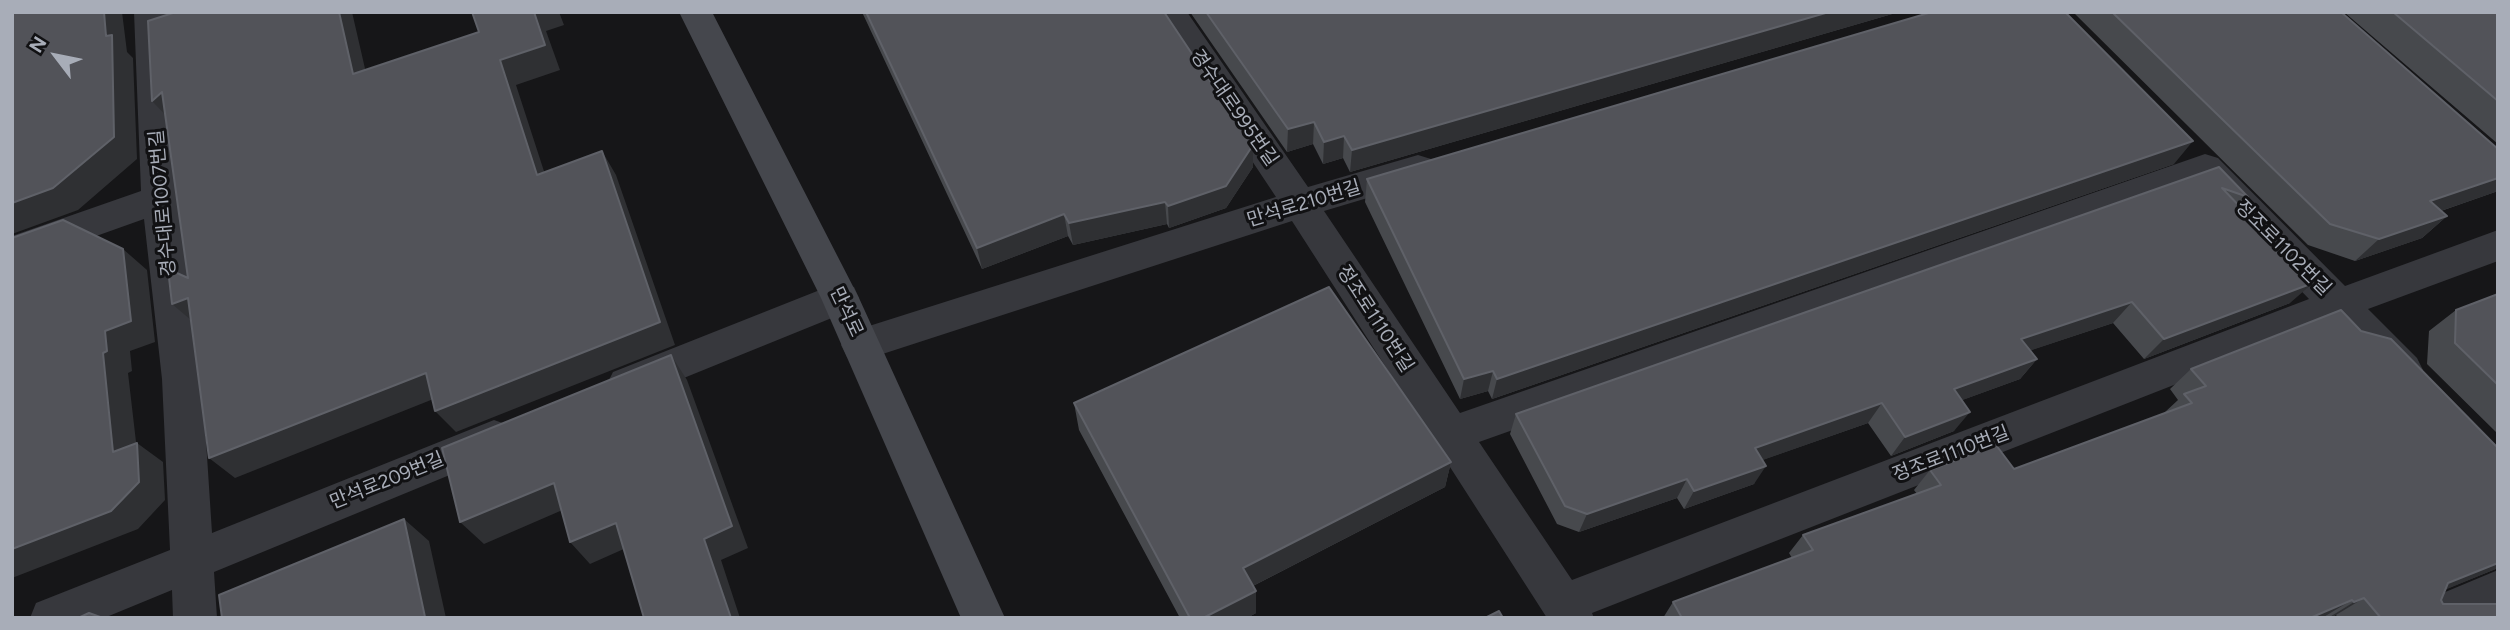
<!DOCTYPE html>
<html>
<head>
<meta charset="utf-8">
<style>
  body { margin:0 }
  #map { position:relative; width:2510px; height:630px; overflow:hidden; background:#161618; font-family:Figtree,sans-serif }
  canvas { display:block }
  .frame { position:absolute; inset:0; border:14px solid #a8adb8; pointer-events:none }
  .north { position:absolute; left:21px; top:21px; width:70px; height:70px; -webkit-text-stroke:5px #111113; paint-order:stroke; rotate:302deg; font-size:19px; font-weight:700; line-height:28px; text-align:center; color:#a8adb8 }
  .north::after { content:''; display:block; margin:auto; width:24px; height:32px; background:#a8adb8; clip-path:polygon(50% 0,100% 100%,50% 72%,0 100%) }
</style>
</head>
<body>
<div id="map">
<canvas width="2510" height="630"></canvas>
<div class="frame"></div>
<div class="north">N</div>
</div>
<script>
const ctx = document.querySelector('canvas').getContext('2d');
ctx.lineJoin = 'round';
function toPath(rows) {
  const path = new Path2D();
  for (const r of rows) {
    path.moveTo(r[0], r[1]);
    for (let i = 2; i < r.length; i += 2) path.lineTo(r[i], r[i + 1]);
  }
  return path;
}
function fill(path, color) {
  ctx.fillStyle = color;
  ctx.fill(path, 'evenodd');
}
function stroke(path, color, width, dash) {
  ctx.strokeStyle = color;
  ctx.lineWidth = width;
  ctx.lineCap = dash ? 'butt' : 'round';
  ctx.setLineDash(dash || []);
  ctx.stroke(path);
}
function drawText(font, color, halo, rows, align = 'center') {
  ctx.font = font + ' Figtree,"Noto Sans KR",sans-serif';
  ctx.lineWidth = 6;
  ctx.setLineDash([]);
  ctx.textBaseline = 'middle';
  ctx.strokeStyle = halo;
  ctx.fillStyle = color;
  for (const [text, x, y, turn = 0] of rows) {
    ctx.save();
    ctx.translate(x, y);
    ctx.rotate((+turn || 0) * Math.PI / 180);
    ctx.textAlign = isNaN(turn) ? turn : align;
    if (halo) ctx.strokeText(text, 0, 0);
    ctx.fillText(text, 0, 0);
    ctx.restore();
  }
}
const street = toPath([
  [134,12,166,12,178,199,202,379,212,533,494,420,508,425,514,438,508,451,214,572,217,618,173,618,172,590,104,618,30,618,36,603,170,550,162,379,144,219,12,266,12,236,141,191,134,12],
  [1153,12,1187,12,1308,187,1418,155,1431,159,1436,169,1431,179,1324,211,1460,413,2205,154,2218,158,2345,286,2498,230,2498,261,2368,309,2417,358,2423,370,2417,382,2403,387,2389,382,2332,323,1592,613,1594,618,1547,618,1292,221,861,361,847,357,841,345,847,333,1276,197,1153,12],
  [2200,186,2309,299,1572,580,1479,442,2200,186],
  [840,282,854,287,859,298,854,309,627,401,613,396,607,384,613,372,840,282],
  [2498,570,2498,612,2484,618,2413,618,2419,603,2498,570]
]);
const secondary = toPath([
  [679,12,712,12,859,298,1005,618,961,618,821,298,679,12]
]);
const wall = toPath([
  [862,12,1164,12,1253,167,1226,208,1169,228,1167,224,1073,245,1068,236,982,269],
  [1190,12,1899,12,1350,172,1343,158,1323,164,1313,144,1287,152],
  [2073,12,2341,12,2498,149,2498,191,2441,211,2447,216,2422,238,2355,261,2308,245],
  [2344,12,2498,12,2498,144],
  [2174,164,1492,399,1488,391,1460,399,1365,202,1367,179],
  [2219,167,2248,197,2239,206,2290,303,2144,359,2113,323,2031,350,2037,359,2020,379,1962,400,1954,431,1891,456,1868,423,1762,460,1754,484,1684,509,1677,498,1579,532,1557,524,1510,434,1516,414],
  [2498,294,2498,434,2427,364,2429,331,2456,310],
  [2361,331,2498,448,2498,568,2446,589,2441,600,2443,604,2498,618,2338,618,2336,615,2329,618,1663,618,1673,602,1792,558,1789,553,1803,535,1917,494,1914,490,1930,470,2014,469,2164,413,2178,400,2170,389,2191,369],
  [1074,403,1451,462,1445,487,1253,586,1256,613,1247,618,1180,618,1079,430]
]);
const shadedWall = toPath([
  [104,12,122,12,127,52,133,58,137,159,78,210,12,234,12,203,106,36],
  [339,12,352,12,372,99,353,74],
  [534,12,559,12,564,25,546,31,560,70,516,85,553,199,537,175,500,60],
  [1829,12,1899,12,1350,172,1352,150],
  [162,92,176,126,152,101],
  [1314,122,1313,144,1287,152,1288,129],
  [1344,136,1343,158,1323,164,1324,142],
  [2193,141,2174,164,1492,399,1497,379],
  [1253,145,1253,167,1226,208,1169,228,1168,206],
  [602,151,616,175,675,345,456,432,435,411],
  [2498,178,2498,191,2406,223,2430,201],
  [1165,202,1167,224,1073,245,1069,223],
  [1064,214,1068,236,982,269,977,248],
  [2447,216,2422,238,2355,261,2379,239],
  [123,249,147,270,155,342,130,351,132,371,128,373,138,459,137,443,163,462,165,500,138,529,12,578,12,549,113,452,103,353,105,331],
  [2313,283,2290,303,2144,359,2164,339],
  [188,298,198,326,172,304],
  [2132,302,2113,323,2005,359,2021,339],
  [671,355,687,380,748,548,721,560,740,618,731,618,704,539],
  [2037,359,2020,379,1938,409,1954,389],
  [1493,371,1488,391,1460,399,1464,379],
  [426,373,446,394,235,478,209,458],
  [1882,403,1868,423,1743,467,1755,448],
  [1970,412,1954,431,1891,456,1905,437],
  [1451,462,1445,487,1243,591,1243,568],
  [1766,466,1754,484,1684,509,1694,491],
  [1687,479,1677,498,1579,532,1587,514],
  [554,483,574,505,484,544,460,522],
  [404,519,429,541,446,618,423,618],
  [616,523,635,544,590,564,570,542],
  [2498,563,2498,568,2418,601,2448,583],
  [1256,591,1256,613,1247,618,1203,618],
  [2364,598,2336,615,2328,618,2354,602],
  [2352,600,2322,618,2310,618]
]);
const building = toPath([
  [12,12,104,12,106,36,112,35,114,137,53,188,12,203,12,12],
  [176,12,339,12,353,74,479,32,472,12,534,12,545,45,500,60,537,175,602,151,660,322,435,411,426,373,209,458,188,298,172,304,168,269,188,278,162,92,152,101,148,21,176,12],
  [866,12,1164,12,1253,145,1226,186,1168,206,1165,202,1069,223,1064,214,977,248,866,12],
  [1206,12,1829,12,1352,150,1344,136,1324,142,1314,122,1288,129,1206,12],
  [1932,12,2065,12,2193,141,1497,379,1493,371,1464,379,1367,179,1932,12],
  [2112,12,2341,12,2498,149,2498,178,2430,201,2447,216,2379,239,2330,224,2112,12],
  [2393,12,2498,12,2498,101,2393,12],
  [2219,167,2248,197,2222,188,2313,283,2164,339,2132,302,2021,339,2037,359,1954,389,1970,412,1905,437,1882,403,1755,448,1766,466,1694,491,1687,479,1587,514,1565,506,1516,414,2219,167],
  [63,220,123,249,131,321,105,331,107,351,103,353,113,452,137,443,139,482,111,511,12,549,12,238,63,220],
  [1329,287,1451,462,1243,568,1256,591,1203,618,1190,618,1074,403,1329,287],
  [2498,294,2498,385,2455,343,2456,310,2498,294],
  [2341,310,2361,331,2391,339,2498,448,2498,563,2448,583,2441,600,2443,604,2498,604,2498,618,2381,618,2364,598,2354,602,2352,600,2310,618,1682,618,1673,602,1813,550,1803,535,1941,485,1930,470,1996,445,2014,469,2192,403,2184,394,2206,386,2191,369,2341,310],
  [671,355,732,526,704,539,731,618,644,618,616,523,570,542,554,483,460,522,442,448,671,355],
  [404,519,425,617,222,618,219,595,404,519],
  [1499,611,1503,618,1485,618,1499,611],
  [89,613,103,618,78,618,89,613]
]);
const streetNames = [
  ["경수대로995번길",1234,108,55],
  ["경수대로1007번길",163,203,-95],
  ["만석로210번길",1304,204,-17],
  ["정조로1102번길",2283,248,45],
  ["만석로",846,312,65],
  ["정조로1110번길",1375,319,57],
  ["정조로1110번길",1951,454,-21],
  ["만석로209번길",387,481,-22]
];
fill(street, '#37383d');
fill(secondary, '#45474d');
fill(wall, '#47494d');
fill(shadedWall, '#2f3033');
fill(building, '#525359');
stroke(building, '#5f6168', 2);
drawText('19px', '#a8adb8', '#111113', streetNames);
</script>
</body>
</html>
